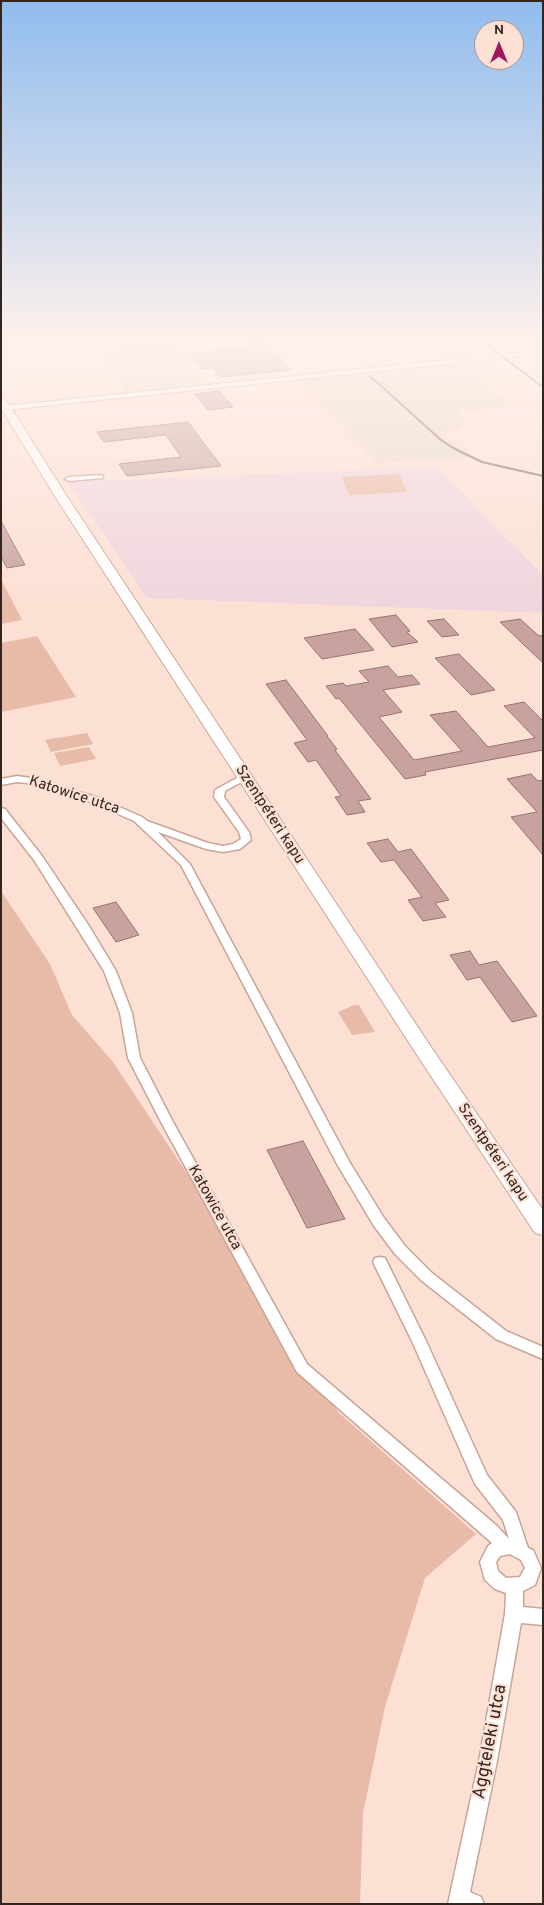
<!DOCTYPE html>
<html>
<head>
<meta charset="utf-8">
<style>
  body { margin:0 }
  #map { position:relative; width:544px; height:1905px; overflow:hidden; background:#fde0d4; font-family:Overpass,sans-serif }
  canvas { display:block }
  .frame { position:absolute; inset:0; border:2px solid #332520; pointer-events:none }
  .north { position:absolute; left:474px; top:20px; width:50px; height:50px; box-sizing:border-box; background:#fde0d4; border:1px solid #ac958c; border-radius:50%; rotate:0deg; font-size:14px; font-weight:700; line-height:20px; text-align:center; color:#332520 }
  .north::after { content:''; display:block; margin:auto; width:18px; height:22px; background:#a11660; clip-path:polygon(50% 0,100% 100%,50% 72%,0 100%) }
</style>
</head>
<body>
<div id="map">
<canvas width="544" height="1905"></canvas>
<div class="frame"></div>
<div class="north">N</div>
</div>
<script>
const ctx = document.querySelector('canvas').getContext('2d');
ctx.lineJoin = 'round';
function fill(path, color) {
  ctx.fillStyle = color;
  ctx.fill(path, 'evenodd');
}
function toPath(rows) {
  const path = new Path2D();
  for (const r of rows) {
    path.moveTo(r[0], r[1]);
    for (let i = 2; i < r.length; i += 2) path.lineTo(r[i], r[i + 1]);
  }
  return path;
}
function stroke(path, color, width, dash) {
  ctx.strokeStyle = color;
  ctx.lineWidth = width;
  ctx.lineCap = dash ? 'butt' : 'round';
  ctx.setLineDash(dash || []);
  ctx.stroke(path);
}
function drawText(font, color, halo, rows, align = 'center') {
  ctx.font = font + ' Overpass,sans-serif';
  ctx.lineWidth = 4.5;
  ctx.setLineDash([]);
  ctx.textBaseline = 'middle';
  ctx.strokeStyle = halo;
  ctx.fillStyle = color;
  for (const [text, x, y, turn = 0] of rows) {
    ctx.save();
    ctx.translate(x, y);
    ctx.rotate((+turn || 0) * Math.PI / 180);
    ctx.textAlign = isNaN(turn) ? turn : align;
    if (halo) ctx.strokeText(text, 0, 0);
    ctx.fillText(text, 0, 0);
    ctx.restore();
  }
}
const industrial = toPath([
  [30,341,200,341,179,349,193,366,188,367,202,384,127,392,105,358,123,356,115,344,37,351],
  [457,362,512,406,457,412,466,422,458,430,440,432,474,458,378,463,295,378]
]);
const education = toPath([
  [437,467,543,575,543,613,147,598,68,482]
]);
const green = toPath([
  [399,474,407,492,349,495,342,477],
  [1,579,22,620,1,624],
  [37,636,76,697,1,712,1,643],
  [87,733,93,744,51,752,45,740],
  [89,747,96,759,60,766,54,753],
  [1,891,50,964,72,1015,113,1062,230,1238,338,1412,476,1534,425,1578,385,1707,363,1813,360,1904,1,1904],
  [354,1005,359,1005,375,1032,352,1035,338,1012]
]);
const building = toPath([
  [246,341,263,341,290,370,220,377,213,368,202,369,190,353,252,347,246,341],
  [219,391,233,407,208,410,195,394,219,391],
  [188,422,221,466,127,476,119,464,181,457,166,435,104,442,97,432,188,422],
  [1,521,25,565,7,568,1,557,1,521],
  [396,615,410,631,407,632,418,642,392,647,369,619,396,615],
  [444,619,459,635,442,637,427,621,444,619],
  [520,619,539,636,543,635,543,663,500,622,520,619],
  [355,629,374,650,322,659,304,638,355,629],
  [459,654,495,690,471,695,435,658,459,654],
  [388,666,398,677,412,675,420,684,383,690,402,712,379,717,414,760,462,751,430,715,456,711,488,747,535,738,504,706,524,702,543,721,543,750,425,772,426,775,405,779,339,698,336,699,326,686,343,683,346,686,369,682,359,671,388,666],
  [286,680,328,736,327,736,337,749,335,750,371,799,358,801,365,812,347,815,335,797,341,796,316,760,308,762,294,743,307,740,266,684,286,680],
  [531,774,538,781,543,780,543,855,511,817,537,812,507,779,531,774],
  [388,839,398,852,411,849,449,900,435,903,446,917,423,921,408,900,422,897,394,860,381,862,367,843,388,839],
  [116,902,139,935,116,942,93,908,116,902],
  [470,951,479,965,497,961,537,1016,512,1022,480,977,467,980,450,955,470,951],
  [303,1141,345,1219,307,1228,267,1150,303,1141]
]);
const minor = toPath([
  [101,475,103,476,103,478,69,481,65,479,69,477,101,475],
  [244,774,247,775,249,777,247,779,225,791,224,797,249,832,251,840,240,849,223,852,206,849,158,832,190,864,350,1163,384,1218,405,1246,432,1273,506,1331,543,1347,543,1359,496,1339,422,1281,395,1254,374,1226,337,1164,181,865,134,821,91,802,27,783,17,782,1,785,1,779,17,776,31,778,99,798,142,817,147,821,208,843,223,846,233,844,241,839,239,832,214,797,215,790,244,774],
  [1,808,5,809,42,856,89,926,116,971,132,1013,140,1058,173,1122,307,1364,497,1526,509,1539,503,1520,475,1484,412,1341,373,1262,375,1258,380,1257,385,1258,426,1341,487,1475,516,1512,528,1548,533,1550,541,1568,535,1585,523,1591,523,1607,543,1609,543,1625,521,1623,497,1761,470,1892,481,1897,484,1904,448,1904,479,1761,505,1614,506,1593,495,1589,485,1580,480,1562,488,1546,492,1543,297,1372,161,1122,128,1058,120,1013,104,971,34,860,1,818,1,808],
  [510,1554,521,1560,525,1568,520,1577,506,1578,498,1571,496,1562,500,1556,510,1554]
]);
const tertiary = toPath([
  [543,350,543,354,5,410,1,408,5,406,543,350]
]);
const primary = toPath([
  [1,397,6,400,68,498,433,1050,543,1210,543,1235,535,1233,419,1058,56,498,1,408,1,397]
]);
const rail = toPath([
  [469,341,479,348],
  [481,341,543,387],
  [370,376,441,440,453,448,482,462,543,476]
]);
const streetNames = [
  ["Katowice utca",74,796,18],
  ["Szentpéteri kapu",269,815,57],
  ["Szentpéteri kapu",492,1153,56],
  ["Katowice utca",214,1208,61]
];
const nearStreetnames = [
  ["Aggteleki utca",491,1742,-79]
];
fill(industrial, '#ebdac8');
fill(education, '#efd5dd');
fill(green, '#e8baa8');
fill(building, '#c8a29f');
stroke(building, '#977370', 1);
stroke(minor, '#c7a597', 3);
stroke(tertiary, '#c7a597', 2);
stroke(primary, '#c7a597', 2);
fill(minor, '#fff');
fill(tertiary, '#fff');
fill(primary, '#fff');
stroke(rail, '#7c6961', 2);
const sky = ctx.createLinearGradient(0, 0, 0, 608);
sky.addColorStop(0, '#90bcee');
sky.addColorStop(0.56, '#fef1ec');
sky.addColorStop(1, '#fef1ec00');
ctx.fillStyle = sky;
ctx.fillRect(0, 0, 544, 608);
drawText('15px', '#332520', '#fde0d4', streetNames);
drawText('18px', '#332520', '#fde0d4', nearStreetnames);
</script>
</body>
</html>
